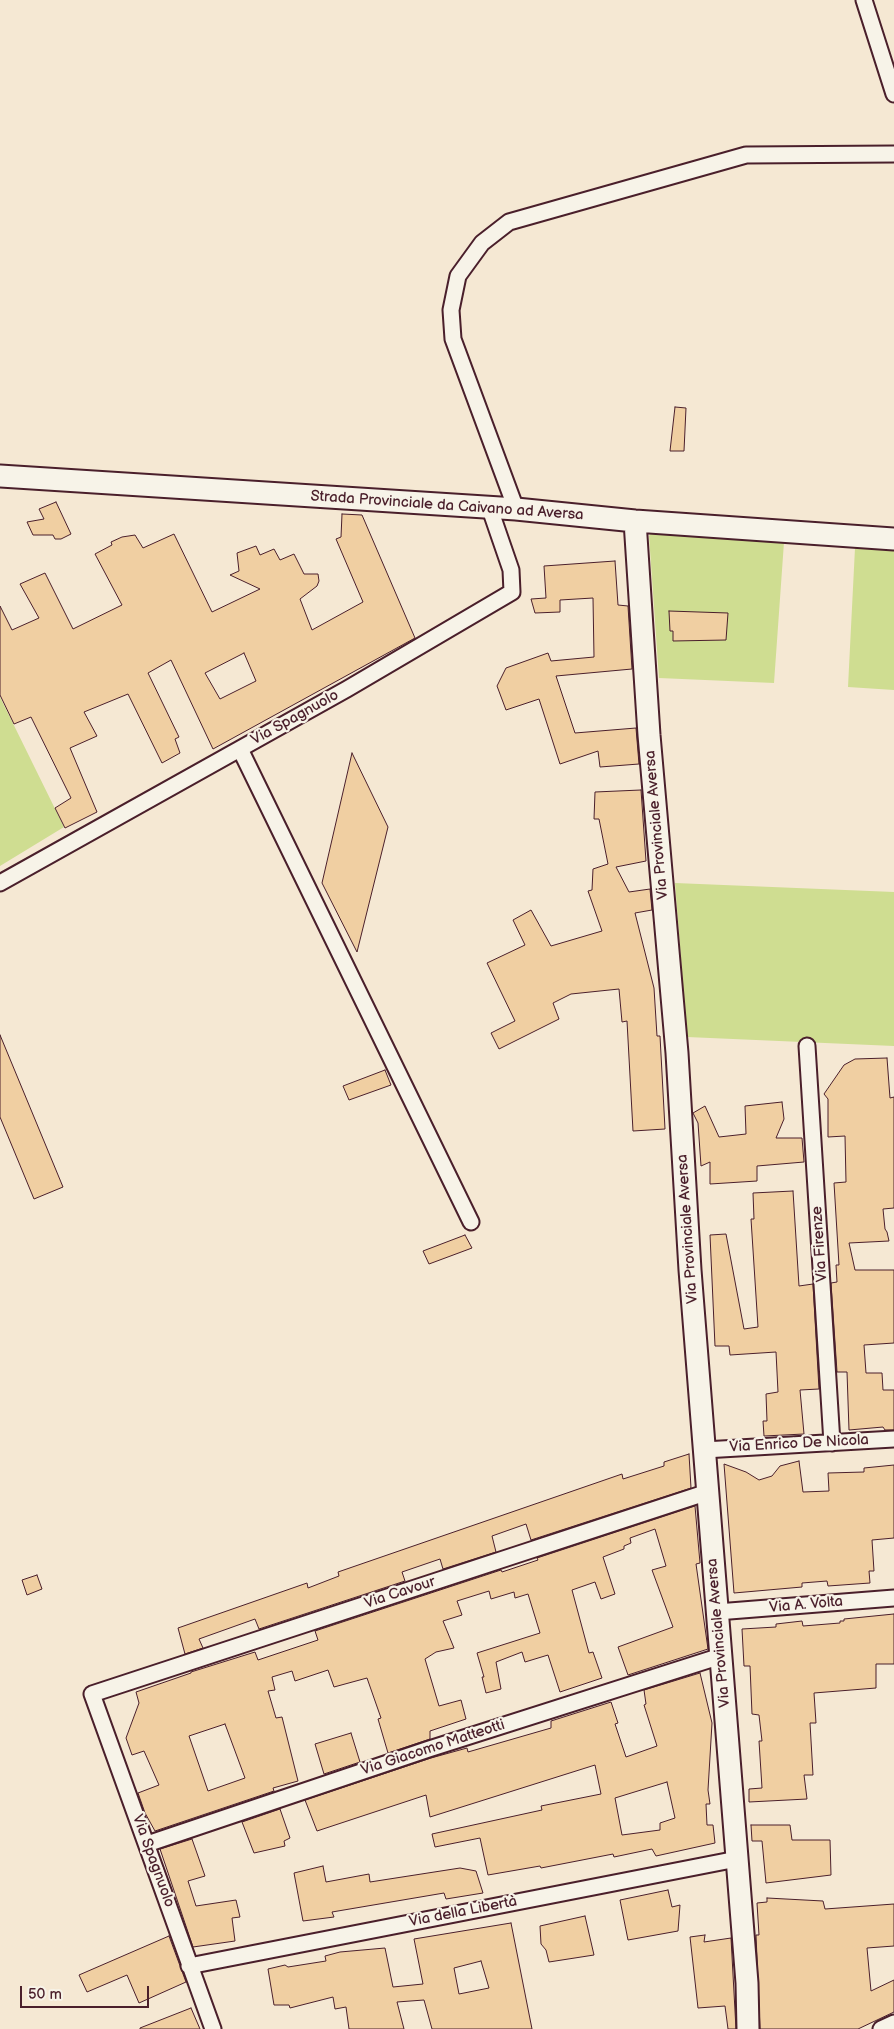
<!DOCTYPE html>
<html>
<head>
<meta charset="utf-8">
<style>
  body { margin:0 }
  #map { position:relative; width:894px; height:2029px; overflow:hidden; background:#f5e8d3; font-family:"Balsamiq Sans",sans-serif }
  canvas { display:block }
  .scale { position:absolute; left:20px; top:1986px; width:129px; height:22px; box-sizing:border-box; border:2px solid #4a1f2b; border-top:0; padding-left:6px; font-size:15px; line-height:18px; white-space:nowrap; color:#4a1f2b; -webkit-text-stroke:4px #f7f3e8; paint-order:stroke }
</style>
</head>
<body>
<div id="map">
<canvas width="894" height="2029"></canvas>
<div class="scale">50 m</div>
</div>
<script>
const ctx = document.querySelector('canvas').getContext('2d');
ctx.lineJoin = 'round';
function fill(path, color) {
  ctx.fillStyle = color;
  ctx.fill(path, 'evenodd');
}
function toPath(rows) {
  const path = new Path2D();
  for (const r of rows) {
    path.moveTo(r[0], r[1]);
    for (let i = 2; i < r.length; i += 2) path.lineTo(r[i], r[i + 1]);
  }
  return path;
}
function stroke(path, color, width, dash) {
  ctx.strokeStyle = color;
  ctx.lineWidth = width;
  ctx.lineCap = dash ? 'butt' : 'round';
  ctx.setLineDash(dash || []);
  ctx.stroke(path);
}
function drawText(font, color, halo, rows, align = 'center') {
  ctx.font = font + ' "Balsamiq Sans",sans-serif';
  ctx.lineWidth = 4.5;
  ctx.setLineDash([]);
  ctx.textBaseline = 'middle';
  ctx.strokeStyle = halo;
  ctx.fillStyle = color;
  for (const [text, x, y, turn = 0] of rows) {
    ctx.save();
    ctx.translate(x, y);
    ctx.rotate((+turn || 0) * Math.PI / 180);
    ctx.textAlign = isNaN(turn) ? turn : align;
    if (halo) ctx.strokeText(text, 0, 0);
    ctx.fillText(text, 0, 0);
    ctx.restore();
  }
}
const green = toPath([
  [652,532,784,542,774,683,659,678,649,536],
  [855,548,894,551,894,690,848,687],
  [0,697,64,827,0,866],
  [675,883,894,892,894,1046,687,1037]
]);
const building = toPath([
  [675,407,686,408,684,451,670,451,675,407],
  [56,502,71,534,61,539,55,539,53,535,33,535,27,522,44,519,39,509,56,502],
  [342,514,362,515,415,638,213,749,171,660,148,673,179,737,175,739,180,753,162,763,128,694,84,712,97,736,70,748,97,812,65,828,55,808,71,798,31,717,14,724,0,695,0,606,12,630,39,618,20,584,45,573,73,629,122,605,95,554,112,545,111,542,122,537,135,535,143,548,174,534,212,612,260,589,230,575,239,571,237,553,256,546,260,555,274,549,280,560,294,554,304,574,318,574,319,581,317,586,300,599,312,630,363,602,336,539,341,537,342,514],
  [244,653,256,681,220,699,205,673,244,653],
  [615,561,618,605,628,606,632,669,556,676,575,733,636,728,639,764,600,767,598,751,560,764,539,699,506,710,497,686,506,668,548,653,551,661,594,657,593,598,560,600,560,612,535,613,531,599,546,598,544,566,615,561],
  [669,611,728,613,726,640,673,641,673,631,670,631,669,611],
  [352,753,388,827,357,952,322,883,352,753],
  [641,790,646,861,616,867,629,892,650,889,652,910,635,913,654,988,657,1036,660,1036,665,1129,633,1131,627,1021,622,1022,619,989,571,994,553,1003,559,1019,499,1049,491,1033,515,1021,487,963,525,945,513,920,531,910,551,946,602,931,588,891,592,890,593,869,608,864,599,819,594,819,595,792,641,790],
  [0,1035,63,1187,34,1199,0,1117,0,1035],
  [887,1058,890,1098,894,1097,894,1208,883,1209,885,1229,887,1232,889,1241,849,1243,855,1270,894,1270,894,1343,864,1345,866,1373,882,1373,883,1390,894,1390,894,1430,885,1430,883,1427,849,1430,847,1372,837,1372,831,1283,837,1282,836,1265,839,1265,834,1183,846,1182,845,1136,828,1137,828,1099,824,1094,844,1065,855,1059,887,1058],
  [385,1070,391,1085,349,1100,343,1086,385,1070],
  [782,1102,784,1119,776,1138,802,1138,804,1162,757,1166,757,1181,710,1184,710,1162,701,1166,698,1123,693,1113,705,1106,719,1137,746,1134,745,1106,782,1102],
  [793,1191,799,1286,813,1284,819,1389,800,1390,804,1434,764,1436,763,1421,767,1421,766,1394,778,1392,776,1352,730,1355,729,1346,715,1346,710,1235,726,1234,744,1329,758,1327,751,1219,754,1219,753,1193,793,1191],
  [465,1235,472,1248,429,1264,423,1251,465,1235],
  [689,1454,691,1488,531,1540,526,1524,492,1536,496,1552,443,1569,440,1559,402,1572,405,1581,259,1629,255,1619,199,1639,203,1648,185,1654,178,1628,307,1583,308,1588,339,1576,338,1572,622,1474,623,1479,664,1466,664,1462,689,1454],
  [799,1461,803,1492,829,1491,828,1473,864,1472,864,1468,894,1465,894,1538,872,1540,874,1571,869,1571,870,1583,828,1586,827,1581,802,1583,802,1587,734,1593,724,1464,746,1472,759,1480,772,1476,780,1466,799,1461],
  [695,1506,700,1563,696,1564,708,1649,628,1675,618,1647,673,1627,652,1570,666,1566,655,1529,630,1538,631,1543,624,1546,624,1549,603,1557,615,1594,601,1599,595,1582,572,1590,589,1653,593,1652,602,1678,560,1692,548,1655,525,1662,522,1652,496,1662,501,1689,486,1693,482,1677,484,1677,477,1653,540,1633,528,1594,515,1598,514,1592,491,1599,489,1591,457,1601,462,1615,443,1621,454,1648,436,1652,425,1659,439,1706,461,1700,466,1719,430,1731,430,1739,388,1753,378,1719,381,1718,367,1678,334,1687,328,1670,295,1681,292,1671,272,1677,275,1690,268,1691,276,1718,282,1717,298,1781,273,1788,274,1791,155,1831,145,1813,138,1793,159,1785,144,1751,132,1755,126,1738,139,1703,136,1692,191,1673,191,1672,255,1652,258,1660,318,1640,315,1631,501,1570,502,1572,538,1560,537,1558,695,1506],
  [225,1724,245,1778,208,1791,189,1736,225,1724],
  [37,1575,42,1589,27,1595,22,1580,37,1575],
  [894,1614,894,1664,876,1664,876,1688,814,1693,816,1723,810,1723,813,1775,804,1775,807,1799,749,1802,749,1789,762,1788,759,1741,762,1741,759,1715,752,1714,750,1666,744,1666,742,1629,776,1627,776,1624,802,1621,803,1626,840,1623,840,1621,844,1621,844,1619,894,1614],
  [700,1673,712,1723,708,1790,710,1804,706,1804,707,1825,713,1825,715,1843,656,1856,652,1849,614,1857,613,1854,541,1868,540,1866,488,1875,480,1838,435,1847,432,1834,542,1810,541,1806,601,1794,595,1765,430,1817,426,1795,317,1831,305,1800,431,1758,467,1748,468,1752,551,1728,551,1721,611,1702,618,1723,615,1724,626,1757,657,1746,644,1705,646,1704,644,1690,700,1673],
  [667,1782,675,1818,660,1823,660,1830,622,1835,615,1798,667,1782],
  [351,1733,360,1762,324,1774,315,1744,351,1733],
  [280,1809,290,1838,284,1841,285,1846,254,1853,242,1822,280,1809],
  [751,1825,790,1825,792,1840,830,1840,831,1875,766,1883,762,1841,752,1841,751,1825],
  [192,1839,205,1876,188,1881,196,1906,236,1900,240,1917,232,1918,235,1941,193,1947,160,1849,192,1839],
  [323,1866,326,1882,369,1874,370,1882,460,1868,476,1871,483,1893,446,1899,444,1893,332,1912,334,1917,303,1921,294,1873,323,1866],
  [668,1890,672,1907,680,1905,678,1931,628,1940,620,1900,668,1890],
  [767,1898,823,1901,825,1909,894,1904,894,1946,867,1948,871,1991,894,1980,894,2012,858,2029,760,2029,756,1935,759,1935,757,1903,767,1902,767,1898],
  [585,1916,594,1955,549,1962,546,1950,541,1944,540,1926,585,1916],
  [511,1923,532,2029,432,2029,424,2000,397,2002,404,2029,349,2029,346,2007,335,2009,333,1997,290,2008,289,2005,274,2005,268,1969,285,1965,288,1967,326,1961,325,1956,340,1952,385,1948,393,1987,423,1984,414,1939,511,1923],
  [481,1961,489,1988,459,1994,454,1968,481,1961],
  [705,1935,704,1942,731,1938,736,2029,728,2029,725,2006,698,2008,690,1937,705,1935],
  [169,1936,186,1982,139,2003,127,1975,87,1992,79,1975,169,1936],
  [191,2008,200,2029,140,2029,140,2028,191,2008]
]);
const street = toPath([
  [864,0,894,94],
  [516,509,453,339,451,310,458,276,482,243,509,222,746,155,894,154],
  [240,749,471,1222],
  [0,883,347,689,512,592,511,570,490,509],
  [807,1046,832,1443],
  [704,1450,894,1439],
  [717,1612,894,1598],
  [147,1844,429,1749,721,1656],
  [189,1966,737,1859],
  [213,2029,92,1694,708,1492],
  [881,2029,894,2023]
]);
const secondary = toPath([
  [0,476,516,509,635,521,894,539],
  [635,521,649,735,677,1053,690,1270,747,1983,748,2029]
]);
const streetNames = [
  ["Strada Provinciale da Caivano ad Aversa",447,506,4],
  ["Via Spagnuolo",295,718,-29],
  ["Via Provinciale Aversa",657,825,-95],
  ["Via Provinciale Aversa",688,1229,-94],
  ["Via Firenze",820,1244,-94],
  ["Via Enrico De Nicola",799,1444,-3],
  ["Via Cavour",400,1593,-18],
  ["Via A. Volta",806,1605,-5],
  ["Via Provinciale Aversa",719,1633,-95],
  ["Via Giacomo Matteotti",433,1748,-18],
  ["Via Spagnuolo",153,1861,70],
  ["Via della Libertà",463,1912,-11]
];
fill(green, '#cfdd91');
fill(building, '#f0cfa2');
stroke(building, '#4a1f2b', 1);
stroke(street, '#4a1f2b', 19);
stroke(secondary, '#4a1f2b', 25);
stroke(street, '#f7f3e8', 15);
stroke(secondary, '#f7f3e8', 21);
drawText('15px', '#4a1f2b', '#f7f3e8', streetNames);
</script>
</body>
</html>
